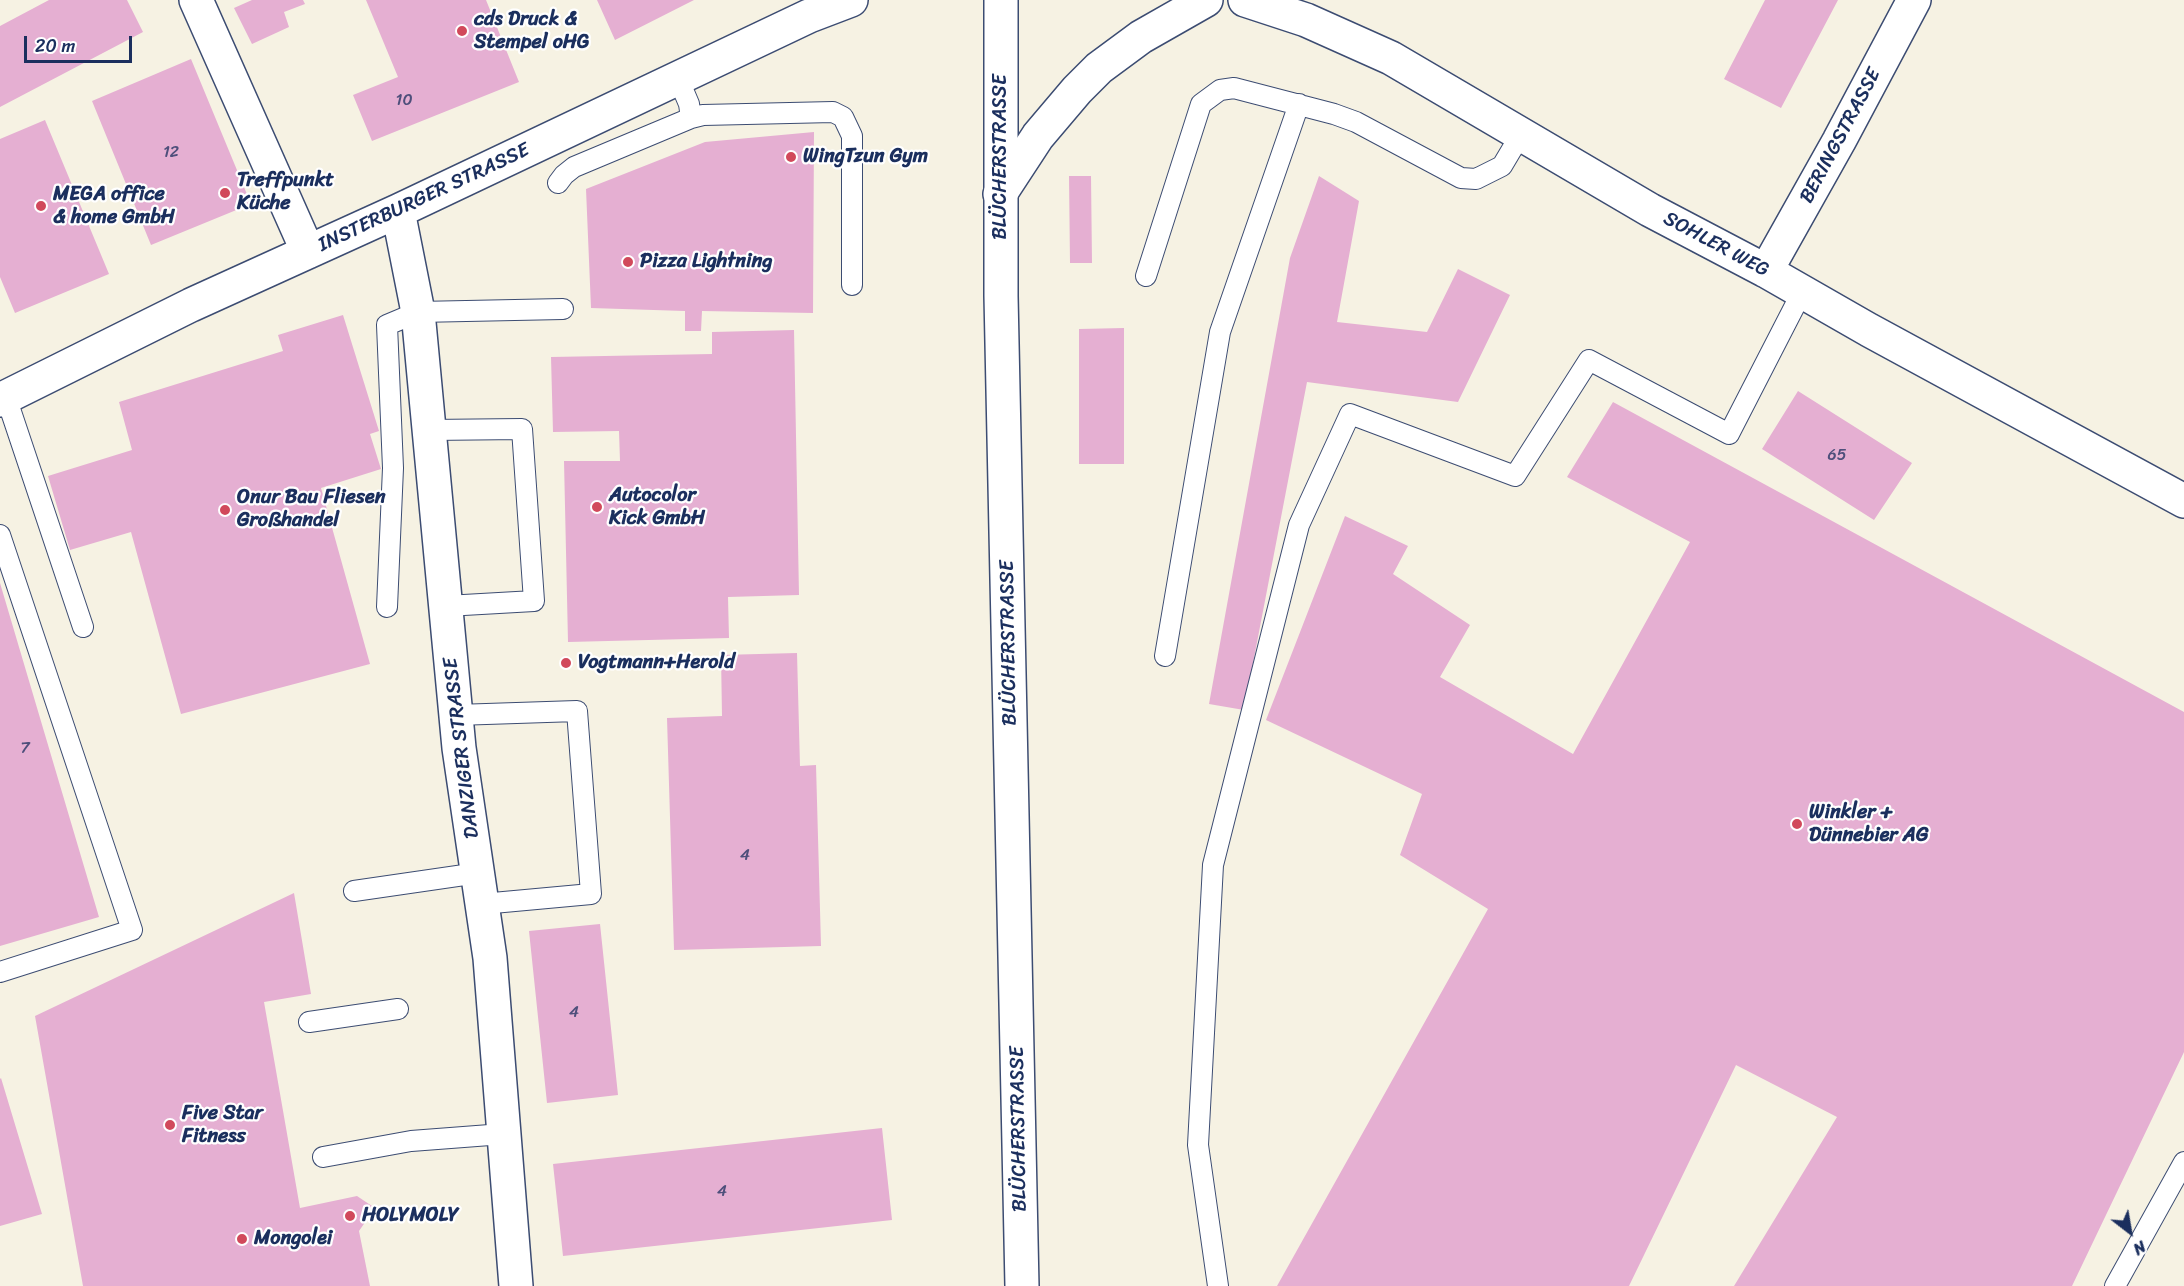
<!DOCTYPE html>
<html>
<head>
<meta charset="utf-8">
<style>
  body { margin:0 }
  #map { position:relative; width:2184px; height:1286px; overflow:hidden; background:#f6f2e3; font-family:Sriracha,sans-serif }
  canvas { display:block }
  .north { position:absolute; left:2100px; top:1202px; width:60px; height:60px; -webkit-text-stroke:4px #fff; paint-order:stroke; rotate:149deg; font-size:16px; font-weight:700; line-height:24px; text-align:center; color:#1b2f5e }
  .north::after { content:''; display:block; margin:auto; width:21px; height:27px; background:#1b2f5e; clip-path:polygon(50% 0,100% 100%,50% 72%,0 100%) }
  .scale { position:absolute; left:24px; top:36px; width:108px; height:27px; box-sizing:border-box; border:3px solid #1b2f5e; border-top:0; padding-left:8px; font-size:18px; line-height:21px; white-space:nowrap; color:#1b2f5e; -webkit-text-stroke:4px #fff; paint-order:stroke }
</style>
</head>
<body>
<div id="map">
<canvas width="2184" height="1286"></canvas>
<div class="north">N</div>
<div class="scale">20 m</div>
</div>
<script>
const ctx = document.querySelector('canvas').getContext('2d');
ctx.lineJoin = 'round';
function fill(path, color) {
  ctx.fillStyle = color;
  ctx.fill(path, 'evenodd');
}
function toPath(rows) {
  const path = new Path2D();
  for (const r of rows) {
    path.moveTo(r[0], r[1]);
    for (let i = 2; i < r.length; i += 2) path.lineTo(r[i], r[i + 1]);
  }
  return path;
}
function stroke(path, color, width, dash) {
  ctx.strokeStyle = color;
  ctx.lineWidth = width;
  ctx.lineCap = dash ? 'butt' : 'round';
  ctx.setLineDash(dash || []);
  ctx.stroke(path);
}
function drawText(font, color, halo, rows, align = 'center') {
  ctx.font = font + ' Sriracha,sans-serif';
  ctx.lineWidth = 4.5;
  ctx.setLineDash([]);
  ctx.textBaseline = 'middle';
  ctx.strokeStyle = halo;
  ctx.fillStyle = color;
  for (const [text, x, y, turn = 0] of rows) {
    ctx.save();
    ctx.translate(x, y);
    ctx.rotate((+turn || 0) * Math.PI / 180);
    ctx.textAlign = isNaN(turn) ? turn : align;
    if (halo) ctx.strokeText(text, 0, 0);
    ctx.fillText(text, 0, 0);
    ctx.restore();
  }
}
const building = toPath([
  [49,0,127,0,143,32,0,107,0,26],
  [252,0,303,0,305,4,284,12,289,27,252,44,234,8],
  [366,0,486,0,519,82,372,141,353,95,398,77],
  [597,0,694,0,615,40],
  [1765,0,1838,0,1781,108,1724,79],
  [191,59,251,204,151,245,92,101],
  [45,120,109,274,15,313,0,277,0,139],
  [814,132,813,313,702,311,701,331,685,331,685,311,591,308,586,189,705,142],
  [1069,176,1091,176,1092,263,1070,263],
  [1319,176,1359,201,1337,322,1427,332,1458,269,1510,295,1458,402,1307,382,1244,710,1209,704,1290,258],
  [343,315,379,431,370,434,381,469,321,488,370,664,181,714,131,532,70,550,48,476,132,450,119,402,283,351,278,335],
  [1124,328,1124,464,1079,464,1079,329],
  [794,330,799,595,728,597,729,638,568,642,564,461,620,461,619,431,553,432,551,357,712,354,712,332],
  [1798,391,1912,463,1874,520,1762,449],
  [1613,402,2184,712,2184,1052,2072,1286,1734,1286,1837,1117,1736,1065,1629,1286,1277,1286,1488,909,1400,855,1422,794,1266,720,1345,516,1408,546,1393,574,1470,625,1440,677,1573,754,1690,542,1567,477],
  [0,583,99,917,0,946],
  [797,653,800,766,816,765,821,946,674,950,667,718,722,716,721,655],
  [294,893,311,994,264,1002,300,1208,357,1196,375,1208,359,1231,370,1286,83,1286,35,1016],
  [600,924,618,1095,547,1103,529,931],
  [1,1078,42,1214,0,1226,0,1079],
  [882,1128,892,1220,563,1256,553,1164]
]);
const lane = toPath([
  [678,78,689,104,691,118],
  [558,183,564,175,574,167,691,118,703,115,833,112,843,117,852,136,852,285],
  [1146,276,1201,104,1220,90,1234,88,1334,114,1356,122,1461,178,1476,179,1502,166,1521,134],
  [6,397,83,627],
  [429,430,522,429,534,601,446,606],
  [0,535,132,930,0,972],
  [387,607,393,468,387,325,418,312,563,309],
  [1165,656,1220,332,1299,104],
  [456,715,577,711,591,894,482,904],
  [354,891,478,873],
  [309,1022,398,1009],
  [323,1157,411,1141,503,1134],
  [1218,1286,1198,1145,1213,865,1299,525,1350,414,1515,476,1589,360,1729,434,1802,292],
  [2115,1286,2184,1162]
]);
const street = toPath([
  [196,0,308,252],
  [1245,0,1306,20,1391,58,1650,210,1766,271,1869,330,2184,501],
  [1000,194,1038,136,1077,90,1099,68,1141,37,1206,0],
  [398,211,418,312,459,748,490,958,516,1286],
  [1766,271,1839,141,1914,0],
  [0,400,191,305,398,211,809,16,851,0]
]);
const secondary = toPath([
  [1001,0,1001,296,1022,1286]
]);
const markers = [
  [462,31,6,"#d1495b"],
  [791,157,6,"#d1495b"],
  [225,193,6,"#d1495b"],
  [41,206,6,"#d1495b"],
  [628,262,6,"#d1495b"],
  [597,507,6,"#d1495b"],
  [225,510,6,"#d1495b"],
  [566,663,6,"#d1495b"],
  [1797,824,6,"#d1495b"],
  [170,1125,6,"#d1495b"],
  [350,1216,6,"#d1495b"],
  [242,1239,6,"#d1495b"]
];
const numberNames = [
  ["10",404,101],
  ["12",171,153],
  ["65",1837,456],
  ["7",25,749],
  ["4",745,856],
  ["4",574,1013],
  ["4",722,1192]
];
const poiNames = [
  ["cds Druck &",474,20],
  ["Stempel oHG",474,43],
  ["WingTzun Gym",803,157],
  ["Treffpunkt",237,181],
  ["Küche",237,204],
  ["MEGA office",53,195],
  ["& home GmbH",53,218],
  ["Pizza Lightning",640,262],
  ["Autocolor",609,496],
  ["Kick GmbH",609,519],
  ["Onur Bau Fliesen",237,498],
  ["Großhandel",237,521],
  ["Vogtmann+Herold",578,663],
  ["Winkler +",1809,813],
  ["Dünnebier AG",1809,836],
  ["Five Star",182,1114],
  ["Fitness",182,1137],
  ["HOLYMOLY",362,1216],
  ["Mongolei",254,1239]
];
const streetNames = [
  ["BERINGSTRASSE",1841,136,-62],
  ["BLÜCHERSTRASSE",1001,157,-90],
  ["INSTERBURGER STRASSE",424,198,-25],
  ["SOHLER WEG",1716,245,28],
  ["BLÜCHERSTRASSE",1009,643,-91],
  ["DANZIGER STRASSE",462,748,-97],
  ["BLÜCHERSTRASSE",1019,1129,-91]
];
fill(building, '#e5afd2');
stroke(lane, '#3c4c72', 22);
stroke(street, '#3c4c72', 36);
stroke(secondary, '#3c4c72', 36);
stroke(lane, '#fff', 20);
stroke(street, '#fff', 33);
stroke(secondary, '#fff', 33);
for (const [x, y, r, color] of markers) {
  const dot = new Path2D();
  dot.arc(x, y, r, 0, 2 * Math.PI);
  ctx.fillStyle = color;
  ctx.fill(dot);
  stroke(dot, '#fff', 2);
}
drawText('16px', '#4e4f7b', null, numberNames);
drawText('bold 20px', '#1b2f5e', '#fff', poiNames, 'left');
drawText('20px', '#1b2f5e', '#fff', streetNames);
</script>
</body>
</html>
